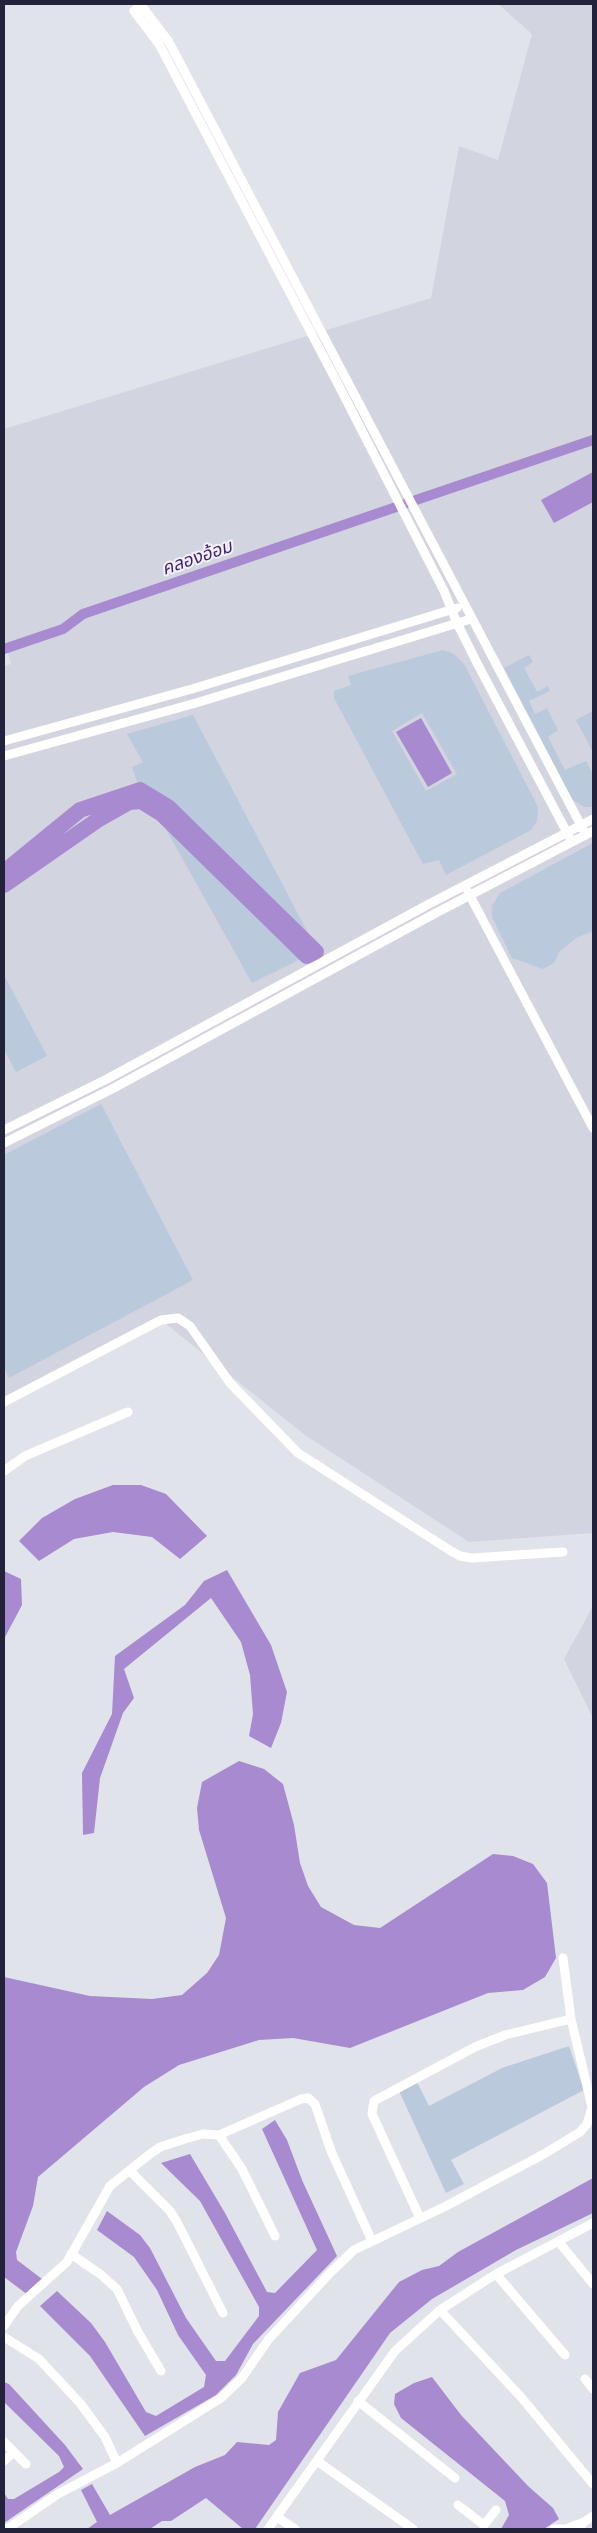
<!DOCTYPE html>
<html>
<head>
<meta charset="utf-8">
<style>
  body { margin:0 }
  #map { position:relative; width:597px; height:2533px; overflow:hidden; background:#e1e3eb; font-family:Montserrat,sans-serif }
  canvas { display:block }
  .frame { position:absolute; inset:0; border:5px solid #22223b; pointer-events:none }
</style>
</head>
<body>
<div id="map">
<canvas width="597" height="2533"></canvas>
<div class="frame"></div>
</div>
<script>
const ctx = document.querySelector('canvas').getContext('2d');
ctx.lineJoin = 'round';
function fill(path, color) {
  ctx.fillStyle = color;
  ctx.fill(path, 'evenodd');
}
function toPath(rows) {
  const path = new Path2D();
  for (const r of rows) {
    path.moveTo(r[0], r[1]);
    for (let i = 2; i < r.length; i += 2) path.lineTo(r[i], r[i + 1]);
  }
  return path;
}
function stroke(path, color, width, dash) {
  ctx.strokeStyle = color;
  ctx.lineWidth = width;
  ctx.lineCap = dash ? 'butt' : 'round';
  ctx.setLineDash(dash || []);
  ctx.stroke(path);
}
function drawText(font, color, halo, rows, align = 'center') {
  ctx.font = font + ' Montserrat,"Noto Sans Thai",sans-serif';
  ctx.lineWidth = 4;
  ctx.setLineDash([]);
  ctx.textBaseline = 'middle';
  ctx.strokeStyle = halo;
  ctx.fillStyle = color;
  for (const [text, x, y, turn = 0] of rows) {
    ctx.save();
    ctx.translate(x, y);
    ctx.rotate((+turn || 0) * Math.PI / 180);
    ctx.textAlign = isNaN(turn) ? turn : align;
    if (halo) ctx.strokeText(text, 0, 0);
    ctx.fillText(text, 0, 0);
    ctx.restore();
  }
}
const built = toPath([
  [498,4,593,4,593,1533,469,1542,305,1435,161,1320,4,1402,4,666,11,664,4,638,4,429,431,298,459,146,498,160,532,34],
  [593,1606,593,1718,564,1659]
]);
const green = toPath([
  [443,650,454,654,464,664,538,807,537,821,531,830,446,875,439,860,423,864,334,698,334,691,351,685,348,676],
  [422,713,457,774,426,791,392,731],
  [529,655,533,662,524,668,537,692,548,686,550,691,529,701,535,714,547,708,558,730,548,737,565,770,586,761,593,774,593,807,584,807,572,799,504,668],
  [593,711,593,752,576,720],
  [193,715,317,950,170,810,155,798,140,790,132,767,143,762,127,734],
  [141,801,161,811,305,957,252,983,162,822,146,806,129,802],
  [593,843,593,931,576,938,559,952,554,963,543,969,512,958,492,917,492,906,500,893],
  [4,975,47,1056,16,1072,4,1049],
  [101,1104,193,1280,9,1378,4,1367,4,1155],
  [569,2046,584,2090,451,2160,464,2184,446,2193,399,2091,417,2082,429,2106,502,2068]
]);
const water = toPath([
  [593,472,593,502,554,523,541,500],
  [421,718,452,773,428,787,396,732],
  [113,1485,141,1485,166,1494,207,1536,180,1559,152,1537,113,1532,74,1539,39,1561,19,1541,42,1518,75,1499],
  [227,1570,271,1645,287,1692,281,1723,271,1748,249,1736,253,1714,250,1675,241,1642,211,1598,124,1669,134,1698,123,1713,100,1778,94,1833,83,1835,82,1773,112,1714,115,1656,185,1605,204,1581],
  [4,1571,21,1579,22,1605,4,1639],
  [239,1761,264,1769,283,1784,294,1825,300,1863,308,1886,321,1907,354,1925,380,1928,493,1854,513,1856,533,1864,547,1883,556,1958,545,1977,523,1990,488,1993,350,2048,293,2038,259,2040,179,2065,144,2087,38,2177,33,2206,16,2252,17,2260,46,2282,28,2295,4,2277,4,1977,90,1996,152,1999,182,1995,207,1973,219,1955,226,1918,199,1830,197,1808,202,1782],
  [275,2120,287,2140,302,2180,337,2256,253,2344,236,2375,216,2395,145,2436,90,2356,40,2306,57,2291,91,2323,105,2342,146,2412,156,2416,204,2387,206,2375,178,2335,157,2290,134,2257,97,2230,107,2211,140,2235,150,2248,186,2318,216,2361,225,2361,259,2316,259,2307,200,2201,161,2163,190,2154,225,2213,267,2292,275,2293,317,2250,262,2129],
  [593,2178,593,2213,516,2250,432,2299,390,2333,255,2529,243,2529,206,2498,171,2521,162,2521,150,2529,87,2529,97,2522,81,2490,92,2484,110,2515,195,2467,225,2455,237,2442,269,2445,276,2440,278,2412,300,2373,336,2360,399,2282,422,2270,439,2266,458,2252],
  [432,2377,461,2415,528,2486,553,2508,559,2519,544,2529,501,2529,509,2515,505,2501,401,2418,394,2404,395,2394,414,2383],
  [4,2382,9,2384,65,2445,83,2469,4,2523,4,2493,8,2499,14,2499,59,2472,64,2467,59,2456,4,2402]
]);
const canal = toPath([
  [416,500,593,440],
  [4,649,63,629,83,614,405,504]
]);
const river = toPath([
  [4,872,80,810,140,790,168,807,316,952,307,956,162,814,141,801,129,802,99,819,4,885]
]);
const street = toPath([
  [4,741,192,689,457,608],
  [4,756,196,703,471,619],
  [572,842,477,663,457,623,444,591,338,384,159,44,134,11,141,5,169,42,586,835],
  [468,892,593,1128],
  [4,1130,107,1079,429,904,593,819],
  [4,1143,112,1089,434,914,593,831],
  [4,1402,161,1320,178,1318,190,1326,230,1383,298,1453,451,1551,460,1556,472,1558,563,1552],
  [4,1471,25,1456,128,1412],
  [219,2135,242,2169,275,2236],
  [130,2171,170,2211,177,2222,223,2313],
  [420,2218,372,2114,374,2101,475,2047,505,2035,571,2019,563,1958],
  [559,2242,593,2284],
  [71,2254,100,2274,117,2289,138,2332,161,2371],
  [496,2274,565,2355],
  [440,2310,521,2397,593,2484],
  [4,2326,18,2306,67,2262,110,2186,150,2154,160,2147,185,2139,203,2134,219,2135,301,2099,308,2098,315,2104,331,2151,372,2241],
  [4,2337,39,2359,80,2403,105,2437,117,2463],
  [585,2379,593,2389],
  [358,2401,455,2478],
  [4,2442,26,2464],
  [4,2461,14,2452],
  [317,2461,413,2529],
  [458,2505,484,2525,496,2510],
  [277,2517,295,2529],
  [584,2522,593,2516],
  [7,2529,58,2494,117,2463,221,2398,242,2378,268,2340,330,2273,354,2250,446,2206,544,2154,580,2132,587,2124,592,2107,571,2019],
  [268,2529,395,2351,440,2310,496,2274,593,2223],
  [554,2529,562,2529],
  [566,2529,584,2522,579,2529]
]);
const waterNames = [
  ["คลองอ้อม",197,558,-19]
];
fill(built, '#d2d4df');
fill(green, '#bac9dc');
fill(water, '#a78acf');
stroke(canal, '#a78acf', 10);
stroke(river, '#a78acf', 16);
stroke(street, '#fff', 9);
drawText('italic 18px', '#441e75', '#f1f3f8', waterNames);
</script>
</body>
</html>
